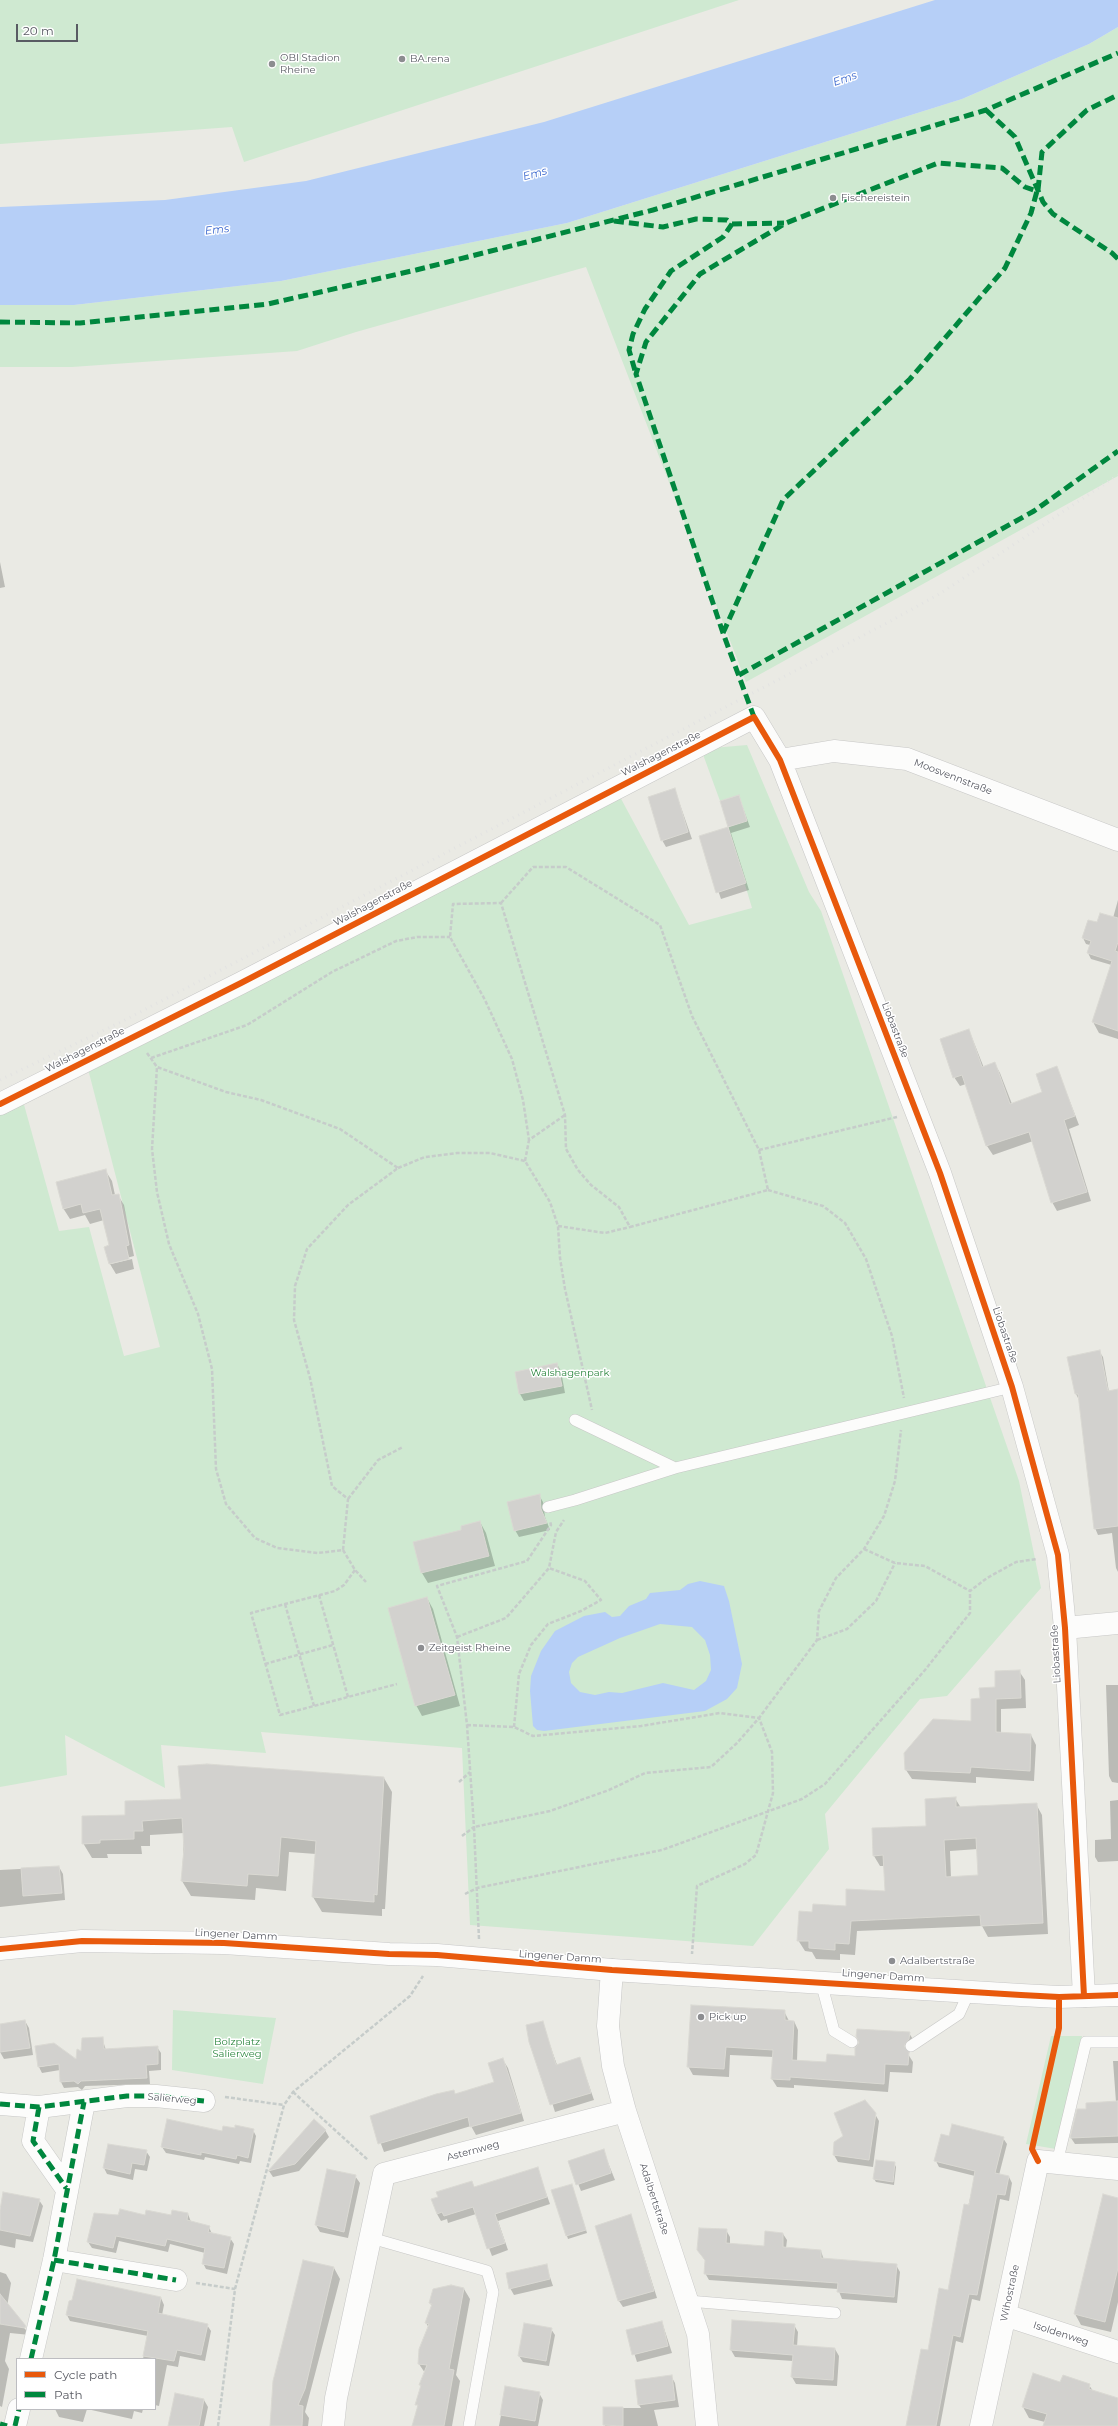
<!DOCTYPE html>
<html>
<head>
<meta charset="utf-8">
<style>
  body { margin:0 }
  #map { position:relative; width:1118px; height:2426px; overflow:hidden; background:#eaeae4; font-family:Montserrat,sans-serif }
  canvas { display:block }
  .legend { position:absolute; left:16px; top:2358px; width:140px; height:52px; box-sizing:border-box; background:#fff; border:1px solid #bdbdc1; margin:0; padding:5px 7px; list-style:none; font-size:12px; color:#595b63 }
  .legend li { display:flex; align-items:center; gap:8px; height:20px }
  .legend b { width:20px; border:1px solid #bdbdc1 }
  .scale { position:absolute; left:16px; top:24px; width:62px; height:18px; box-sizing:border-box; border:2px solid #595b63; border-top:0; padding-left:5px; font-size:12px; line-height:14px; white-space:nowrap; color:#595b63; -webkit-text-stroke:3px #fff; paint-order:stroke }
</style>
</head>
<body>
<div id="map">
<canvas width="1118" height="2426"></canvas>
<ul class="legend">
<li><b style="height:5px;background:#e8590c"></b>Cycle path</li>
<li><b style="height:5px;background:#00873e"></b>Path</li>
</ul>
<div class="scale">20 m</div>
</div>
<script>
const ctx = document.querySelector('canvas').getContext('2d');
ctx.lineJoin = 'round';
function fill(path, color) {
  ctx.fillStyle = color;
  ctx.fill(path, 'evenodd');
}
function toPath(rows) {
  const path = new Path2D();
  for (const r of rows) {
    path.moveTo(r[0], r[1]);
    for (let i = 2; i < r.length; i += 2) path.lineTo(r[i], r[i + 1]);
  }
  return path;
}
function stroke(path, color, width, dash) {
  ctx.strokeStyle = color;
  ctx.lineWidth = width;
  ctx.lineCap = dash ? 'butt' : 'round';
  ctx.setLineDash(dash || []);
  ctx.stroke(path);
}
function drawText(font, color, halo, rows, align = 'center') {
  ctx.font = font + ' Montserrat,sans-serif';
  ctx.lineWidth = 3;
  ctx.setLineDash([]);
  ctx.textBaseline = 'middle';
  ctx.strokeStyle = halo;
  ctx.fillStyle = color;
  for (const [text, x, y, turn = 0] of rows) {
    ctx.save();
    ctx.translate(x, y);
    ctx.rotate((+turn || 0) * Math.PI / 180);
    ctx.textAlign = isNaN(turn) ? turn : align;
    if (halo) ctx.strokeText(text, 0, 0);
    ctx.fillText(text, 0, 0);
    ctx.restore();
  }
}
const green = toPath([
  [0,0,739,0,244,162,232,127,0,144],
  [1118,27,1118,476,746,682,586,267,356,332,297,351,72,367,0,367,0,305,74,305,281,281,567,223,962,99,1089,44],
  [747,745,809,892,821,911,1019,1481,1041,1588,947,1696,920,1699,825,1814,829,1849,753,1946,470,1925,462,1748,261,1732,266,1753,161,1745,165,1788,65,1735,67,1775,0,1787,0,1113,23,1101,59,1231,89,1227,124,1356,160,1347,88,1069,619,795,689,925,752,908,728,827,747,820,739,795,720,801,701,749],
  [173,2010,276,2018,263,2084,172,2070],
  [1051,2036,1082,2036,1056,2149,1026,2144]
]);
const water = toPath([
  [935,0,1118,0,1118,27,1089,44,962,99,567,223,281,281,74,305,0,305,0,207,165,200,306,181,544,122],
  [700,1581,724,1586,729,1601,742,1664,737,1688,727,1699,705,1711,544,1731,537,1730,533,1726,530,1691,531,1676,541,1651,555,1631,584,1616,605,1612,612,1617,620,1616,629,1606,646,1599,650,1593,680,1590,688,1584],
  [660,1624,692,1627,705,1640,710,1655,711,1670,706,1681,694,1690,663,1683,622,1693,609,1692,595,1695,580,1692,571,1683,569,1672,572,1663,578,1657,620,1638]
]);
const shadow = toPath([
  [0,562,5,587,0,588],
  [675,790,692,839,666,847,662,840],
  [739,797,750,827,731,833,749,890,721,899,700,837,729,827,721,802],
  [1118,900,1118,956,1115,966,1091,959,1088,953,1090,945,1086,944,1083,938,1089,921,1097,924,1113,918],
  [1118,982,1118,1039,1099,1033,1093,1022],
  [969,1030,984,1068,995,1064,1000,1073,1012,1104,1043,1092,1057,1068,1079,1125,1069,1129,1091,1201,1057,1211,1052,1202,1033,1141,993,1155,987,1146,966,1084,960,1086,954,1077],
  [105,1170,112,1181,115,1195,118,1195,124,1205,134,1256,111,1262,111,1264,132,1259,134,1269,116,1274,110,1264,110,1246,104,1220,90,1224,85,1215,70,1219,63,1208],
  [1099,1351,1103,1357,1109,1392,1118,1390,1118,1572,1116,1568,1112,1533,1098,1535,1095,1528,1079,1400,1076,1394],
  [557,1364,561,1371,565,1393,524,1401,520,1394,516,1373],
  [539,1495,543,1502,545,1517,550,1530,519,1537,515,1530],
  [480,1522,486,1533,495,1566,428,1583,422,1573,463,1531],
  [427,1598,433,1609,460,1706,422,1716,416,1705],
  [1019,1671,1025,1680,1026,1708,1001,1709,1001,1733,1031,1735,1036,1745,1034,1781,976,1777,976,1783,912,1779,906,1770,972,1722,981,1699],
  [1106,1685,1118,1685,1118,1783,1112,1782,1109,1776],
  [384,1778,392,1792,385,1909,382,1909,382,1916,322,1912,313,1897,316,1854,289,1852,286,1891,256,1888,255,1900,191,1896,182,1881,184,1833,150,1835,150,1846,141,1846,142,1854,107,1854,108,1858,92,1858,83,1843,126,1816,182,1800],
  [955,1798,961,1808,1036,1804,1042,1815,1048,1934,988,1937,982,1926,857,1931,855,1955,840,1954,840,1960,816,1959,812,1952,805,1951,798,1940,813,1913,847,1907,886,1892,884,1866,880,1866,874,1856,928,1826],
  [978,1849,979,1876,951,1878,950,1851],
  [1118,1800,1118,1861,1098,1862,1095,1857,1095,1840,1111,1839,1110,1801],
  [59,1867,63,1874,65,1900,0,1907,0,1870],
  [784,2011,789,2021,794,2021,798,2030,797,2061,827,2063,856,2057,909,2033,914,2041,914,2047,908,2054,913,2062,912,2073,890,2072,888,2092,794,2085,794,2088,777,2087,772,2079,774,2057,730,2055,729,2077,693,2075,688,2066],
  [25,2021,29,2028,33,2055,4,2059,0,2052,0,2025],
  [542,2022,557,2065,580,2059,594,2100,555,2112,528,2026],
  [102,2038,106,2050,157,2047,161,2053,161,2070,149,2071,150,2084,85,2086,82,2090,78,2087,64,2088,61,2082,60,2070,42,2073,39,2067,77,2061,82,2052],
  [503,2060,508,2068,524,2121,476,2135,471,2126,384,2152,371,2117,495,2083],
  [1113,2061,1118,2061,1118,2143,1075,2144,1071,2138,1087,2110,1116,2102],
  [875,2114,879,2121,873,2167,838,2162,834,2155,844,2136],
  [253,2130,256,2136,251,2163,240,2161,239,2164,205,2157,204,2160,166,2153,162,2147,223,2132],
  [325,2130,329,2137,299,2171,273,2177,269,2171],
  [950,2137,1003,2138,1007,2144,999,2175,1009,2177,1012,2183,1009,2201,1000,2199,980,2301,972,2299,963,2343,956,2341,940,2426,907,2426,928,2351,949,2291,975,2176,939,2167,936,2161],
  [109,2146,146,2151,150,2157,147,2171,135,2169,133,2180,107,2174,104,2168],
  [603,2150,615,2180,581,2191,569,2161],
  [877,2161,894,2163,896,2167,894,2185,876,2182,874,2179],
  [537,2168,550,2204,498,2221,508,2250,492,2256,476,2214,448,2223,447,2219,441,2221,437,2214,433,2200,471,2182,475,2188],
  [355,2176,360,2183,348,2238,320,2232,316,2225],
  [573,2188,587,2233,568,2239,552,2191],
  [1118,2199,1118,2302,1111,2332,1081,2325,1075,2314],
  [39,2200,43,2206,33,2242,16,2239,15,2248,0,2245,0,2211],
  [188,2214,191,2222,209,2227,212,2234,230,2238,234,2244,227,2274,206,2269,203,2263,205,2253,170,2244,168,2252,119,2241,116,2253,92,2248,88,2242,146,2216],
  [631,2215,657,2298,623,2307,619,2301],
  [726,2230,730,2237,730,2244,765,2247,783,2234,787,2240,786,2248,821,2251,824,2260,896,2265,900,2272,897,2303,842,2299,838,2289,709,2280,705,2273,706,2262,698,2250],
  [546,2265,553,2286,514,2295,510,2288],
  [334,2268,340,2279,305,2412,309,2418,308,2426,271,2426],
  [0,2272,6,2274,11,2283,7,2307,30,2335,10,2333,5,2361,9,2369,2,2407,0,2406],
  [464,2289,470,2299,456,2375,460,2381,452,2426,413,2426,422,2387,420,2385,425,2373,419,2364,429,2328,426,2323,432,2307,430,2303,434,2290],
  [161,2298,164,2305,162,2315,207,2325,211,2331,205,2361,180,2356,178,2367,167,2365,159,2406,155,2405,155,2359,143,2359,148,2336,70,2321,67,2315],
  [733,2321,794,2325,798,2332,797,2347,835,2349,839,2356,837,2386,796,2384,792,2377,793,2361,735,2357,731,2350],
  [662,2322,672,2353,637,2362,627,2331],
  [551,2329,555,2335,549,2366,523,2362,519,2356],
  [671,2376,675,2383,679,2407,654,2410,658,2426,605,2426,604,2408,641,2408,639,2405],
  [1061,2383,1089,2385,1093,2391,1118,2399,1118,2426,1044,2426,1045,2422,1029,2418,1023,2407],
  [506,2388,539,2393,543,2400,538,2426,499,2426],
  [204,2400,208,2407,204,2426,169,2426],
  [55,2409,143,2409,142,2413,134,2411,132,2419,87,2409,83,2422,59,2417]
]);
const building = toPath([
  [675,788,688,832,661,841,648,797,675,788],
  [739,795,747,821,728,827,746,883,716,893,699,836,728,827,720,801,739,795],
  [1100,913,1118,918,1118,942,1115,951,1118,952,1118,1031,1092,1022,1112,961,1087,953,1091,941,1082,938,1088,920,1097,922,1100,913],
  [969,1029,982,1067,995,1062,1010,1104,1042,1092,1036,1074,1057,1066,1075,1116,1064,1120,1087,1192,1051,1203,1029,1132,986,1146,962,1075,953,1078,940,1039,969,1029],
  [106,1169,112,1195,119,1194,129,1245,126,1246,129,1259,109,1264,104,1247,109,1245,100,1209,83,1213,81,1204,63,1209,56,1182,106,1169],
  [1100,1350,1108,1391,1118,1389,1118,1526,1094,1529,1078,1394,1075,1394,1067,1357,1100,1350],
  [557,1363,562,1386,519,1394,515,1372,557,1363],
  [540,1494,541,1509,547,1523,514,1531,507,1502,540,1494],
  [480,1521,489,1556,421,1573,413,1542,461,1530,461,1526,480,1521],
  [427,1597,455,1695,415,1706,388,1608,427,1597],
  [1020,1670,1021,1698,996,1699,996,1732,1031,1734,1030,1771,971,1767,970,1773,905,1770,904,1753,933,1719,971,1721,971,1699,980,1698,979,1688,995,1687,995,1671,1020,1670],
  [207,1764,384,1777,377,1895,374,1894,374,1902,312,1897,316,1841,281,1837,278,1876,248,1874,247,1886,181,1881,184,1849,182,1818,142,1821,143,1831,134,1831,134,1839,100,1840,100,1843,82,1844,82,1816,125,1815,125,1801,181,1799,178,1766,207,1764],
  [956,1797,956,1807,1037,1803,1043,1923,981,1926,980,1915,851,1921,849,1944,835,1943,835,1950,809,1948,809,1941,797,1941,799,1911,812,1912,813,1904,846,1906,846,1889,885,1891,883,1855,873,1856,872,1828,926,1826,925,1799,956,1797],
  [976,1838,978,1875,946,1877,944,1840,976,1838],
  [59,1866,62,1893,23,1896,21,1868,59,1866],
  [691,2005,785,2010,785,2020,794,2021,792,2060,826,2062,827,2054,855,2056,855,2048,859,2043,856,2036,857,2029,910,2032,909,2039,904,2046,909,2052,908,2065,885,2064,884,2084,790,2077,790,2080,771,2079,773,2050,726,2047,724,2069,687,2067,691,2005],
  [25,2020,30,2048,0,2052,0,2024,25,2020],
  [543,2021,556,2065,580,2057,591,2093,550,2105,529,2042,526,2025,543,2021],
  [103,2037,104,2049,158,2046,158,2064,146,2065,147,2078,81,2081,78,2084,74,2081,60,2082,59,2064,38,2067,35,2046,54,2043,76,2059,77,2049,81,2051,82,2038,103,2037],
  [503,2058,521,2113,470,2127,468,2117,378,2144,370,2116,436,2094,454,2090,455,2094,494,2082,488,2063,503,2058],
  [865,2100,876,2113,869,2160,833,2155,834,2142,843,2136,834,2113,865,2100],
  [1118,2101,1118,2136,1070,2138,1077,2109,1086,2109,1086,2103,1118,2101],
  [167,2119,222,2131,223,2126,235,2128,235,2125,254,2129,248,2158,237,2155,236,2159,201,2152,201,2155,161,2147,167,2119],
  [314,2119,326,2130,295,2164,268,2171,314,2119],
  [952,2124,1004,2137,995,2173,1009,2176,1005,2195,997,2194,977,2295,969,2294,960,2337,953,2335,936,2426,906,2426,921,2349,928,2350,939,2288,948,2290,964,2204,969,2205,975,2171,934,2161,941,2134,949,2136,952,2124],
  [108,2144,147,2150,144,2165,132,2163,130,2174,103,2168,108,2144],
  [604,2149,611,2173,576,2185,568,2161,604,2149],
  [876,2160,895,2162,893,2182,873,2179,876,2160],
  [538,2167,547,2197,495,2214,505,2243,487,2249,473,2207,444,2216,442,2212,437,2214,431,2199,438,2197,436,2192,472,2181,474,2187,538,2167],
  [327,2169,356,2175,344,2232,315,2225,327,2169],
  [572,2184,586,2230,566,2236,551,2190,572,2184],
  [3,2192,40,2199,30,2236,0,2230,0,2210,3,2192],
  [1103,2194,1118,2198,1118,2268,1105,2322,1074,2314,1103,2194],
  [120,2209,145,2215,146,2210,171,2215,172,2210,188,2213,187,2220,210,2226,208,2232,231,2237,224,2268,202,2264,205,2248,167,2239,165,2246,116,2236,113,2248,87,2242,94,2213,118,2215,120,2209],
  [631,2214,654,2291,618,2301,595,2226,631,2214],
  [699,2228,727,2229,726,2243,764,2246,765,2231,783,2233,783,2247,821,2250,821,2258,897,2264,894,2297,837,2292,838,2283,704,2274,705,2260,697,2250,699,2228],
  [303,2260,334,2267,305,2389,298,2405,303,2406,302,2426,270,2426,273,2381,303,2260],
  [547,2264,550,2279,509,2289,506,2273,547,2264],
  [77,2279,161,2297,158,2313,208,2324,201,2355,177,2350,174,2361,143,2356,148,2331,66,2315,69,2301,72,2300,77,2279],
  [451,2285,464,2288,449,2369,454,2370,444,2426,412,2426,418,2405,415,2405,421,2385,419,2385,427,2365,418,2364,419,2349,429,2324,425,2323,432,2304,429,2303,433,2289,451,2285],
  [0,2294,26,2326,25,2328,0,2324,0,2294],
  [732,2320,795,2324,793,2345,835,2348,833,2380,791,2377,793,2355,730,2350,732,2320],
  [662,2321,668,2346,632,2355,626,2330,662,2321],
  [524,2323,552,2328,546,2361,518,2356,524,2323],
  [1033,2373,1060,2382,1063,2375,1090,2384,1089,2389,1118,2398,1118,2426,1043,2426,1047,2414,1022,2407,1033,2373],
  [672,2375,675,2400,638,2405,635,2380,672,2375],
  [505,2386,540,2392,535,2421,500,2415,505,2386],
  [175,2393,204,2399,199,2426,168,2426,175,2393],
  [603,2407,623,2407,623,2426,603,2425,603,2407]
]);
const path = toPath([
  [501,903,533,867,566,867,660,925,692,1016,759,1150,768,1190,630,1227,619,1207,591,1185,578,1170,566,1149,565,1115,501,903,453,904,450,937,485,1000,512,1059,523,1100,529,1140,565,1115],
  [147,1053,157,1067,226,1092,261,1100,340,1129,398,1168,348,1205,307,1249,295,1286,294,1320,310,1378,332,1486,348,1499,343,1550,318,1553,277,1548,255,1538,226,1504,216,1469,212,1369,198,1314,169,1244,157,1192,152,1149,157,1067],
  [151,1058,247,1025,332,972,396,941,417,937,450,937],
  [759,1150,897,1117],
  [525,1161,529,1140],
  [398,1168,425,1157,457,1153,490,1153,525,1161,550,1202,558,1226,560,1258,565,1289,592,1410],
  [768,1190,823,1206,845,1223,866,1259,892,1336,904,1398],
  [558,1226,605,1233,630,1227],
  [348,1499,378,1460,403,1447],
  [864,1549,895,1563,925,1566,970,1591,987,1578,1016,1562,1037,1559],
  [343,1550,355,1570,366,1582],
  [355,1570,344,1585,335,1591,251,1613,280,1715,397,1684],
  [319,1595,348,1697],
  [285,1604,314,1706],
  [457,1637,506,1618,549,1568,556,1532,564,1520],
  [817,1640,847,1629,876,1601,895,1563],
  [265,1664,333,1645],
  [467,1725,514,1727,533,1736,641,1726,720,1713,759,1718,772,1752,773,1793,756,1855,745,1864,697,1886,692,1954],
  [514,1727,519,1674,531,1645,548,1624,581,1611,601,1600,585,1581,549,1568],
  [459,1782,470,1772],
  [462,1836,474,1827,467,1725,457,1637,437,1586,527,1561,551,1525,550,1521],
  [465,1894,477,1888,662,1850,802,1799,825,1784,925,1670,970,1613,970,1591],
  [479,1939,474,1827,550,1811,609,1790,645,1773,711,1767,737,1743,759,1718,817,1640,819,1611,836,1578,864,1549,884,1516,895,1481,901,1430],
  [293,2092,368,2160],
  [225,2097,284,2105],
  [196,2283,235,2289],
  [218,2426,235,2289,284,2105,293,2092,410,1996,423,1976]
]);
const service = toPath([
  [575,1420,675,1468],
  [548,1507,575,1500,675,1468,1012,1387],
  [821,1982,834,2031,852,2042],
  [911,2046,959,2014,969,1992],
  [1057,2163,1086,2042,1118,2042],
  [371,2238,487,2271,493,2292,469,2426],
  [688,2301,835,2313]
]);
const minor = toPath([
  [780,760,834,751,907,759,1118,840],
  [0,1104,241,983,754,717,780,760,940,1173,1012,1387,1058,1555,1065,1628,1084,1996],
  [1065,1628,1118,1623],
  [612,1970,608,2026,613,2066,625,2111,698,2334,707,2426],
  [0,2104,39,2107,127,2096,156,2096,204,2101],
  [39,2107,33,2141,66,2188],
  [54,2260,176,2280],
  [1005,2315,1118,2352],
  [31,2359,54,2260,84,2102],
  [15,2426,19,2409],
  [333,2426,336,2398,384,2174,625,2111],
  [981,2426,1038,2161,1118,2169]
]);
const secondary = toPath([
  [0,1949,82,1941,224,1943,389,1954,437,1955,612,1970,1021,1995,1059,1997,1118,1995]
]);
const rail = toPath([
  [0,1080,121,1022,887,623,941,593,1118,475]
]);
const quiet = toPath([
  [986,110,1015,137,1043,202,1053,214,1112,253,1118,259],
  [1038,190,1042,152,1087,110,1118,95],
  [614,221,663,227,696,219,727,220,732,224,723,237,671,271,645,309,633,334,629,350,636,374],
  [732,224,784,223],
  [0,322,80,323,268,304,416,270,653,210,986,110,1118,53],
  [723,633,783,500,910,379,1005,268,1031,213,1037,191,1025,187,1002,168,938,163,786,223,700,274,646,342,636,374,723,633,754,717],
  [739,675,1034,511,1118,451],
  [0,2104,39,2107,127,2096,156,2096,204,2101],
  [39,2107,33,2141,66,2188],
  [54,2260,176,2280],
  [31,2359,54,2260,84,2102],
  [0,2424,7,2426],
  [15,2426,19,2409]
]);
const cycleway = toPath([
  [0,1104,241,983,754,717,780,760,940,1173,1012,1387,1058,1555,1065,1628,1084,1996],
  [0,1949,82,1941,224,1943,389,1954,437,1955,612,1970,1021,1995,1059,1997,1118,1995],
  [1038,2161,1032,2149,1059,2028,1059,1997]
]);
const markers = [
  [402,59,4,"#8c8d90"],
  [272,64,4,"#8c8d90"],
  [833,198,4,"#8c8d90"],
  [421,1648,4,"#8c8d90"],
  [892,1961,4,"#8c8d90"],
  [701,2017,4,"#8c8d90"]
];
const poiNames = [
  ["OBI Stadion",280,58],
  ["Rheine",280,70],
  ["BA.rena",410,59],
  ["Fischereistein",841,198],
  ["Zeitgeist Rheine",429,1648],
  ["Adalbertstraße",900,1961],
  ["Pick up",709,2017]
];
const streetNames = [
  ["Walshagenstraße",661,754,-27],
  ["Moosvennstraße",953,777,21],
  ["Walshagenstraße",373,903,-28],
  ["Liobastraße",895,1030,69],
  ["Walshagenstraße",85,1050,-27],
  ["Liobastraße",1005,1335,71],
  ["Liobastraße",1056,1654,-93],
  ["Lingener Damm",236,1935,3],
  ["Lingener Damm",560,1957,4],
  ["Lingener Damm",883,1976,4],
  ["Salierweg",172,2099,5],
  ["Asternweg",473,2151,-15],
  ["Adalbertstraße",654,2199,72],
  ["Wihostraße",1010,2293,-78],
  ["Isoldenweg",1061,2334,18]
];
const parkNames = [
  ["Walshagenpark",570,1373],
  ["Bolzplatz",237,2042],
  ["Salierweg",237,2054]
];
const waterNames = [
  ["Ems",845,79,-19],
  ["Ems",535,174,-15],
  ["Ems",217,230,-6]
];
fill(green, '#cfe9d1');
fill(water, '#b6cff7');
fill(shadow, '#0003');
fill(building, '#d2d1ce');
stroke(building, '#dad9d3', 1);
stroke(service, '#c7c7c6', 12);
stroke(minor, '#c7c7c6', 23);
stroke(secondary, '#c7c7c7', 23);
stroke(path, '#c6ccca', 2.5, [4, 2]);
stroke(service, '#fcfcfb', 11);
stroke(minor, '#fcfcfb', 22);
stroke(secondary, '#fcfcfb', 22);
stroke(rail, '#e3e3e2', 3, [1, 5]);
stroke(quiet, '#00873e', 5, [10, 5]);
stroke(cycleway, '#e8590c', 6);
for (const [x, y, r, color] of markers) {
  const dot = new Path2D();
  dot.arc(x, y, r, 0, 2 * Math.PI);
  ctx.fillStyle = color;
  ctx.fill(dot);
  stroke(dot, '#fff', 1.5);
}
drawText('10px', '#595b63', '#fff', poiNames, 'left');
drawText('10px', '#595b63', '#fff', streetNames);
drawText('10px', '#2d8740', '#fff', parkNames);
drawText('italic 11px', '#3664cd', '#fff', waterNames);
</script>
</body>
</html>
